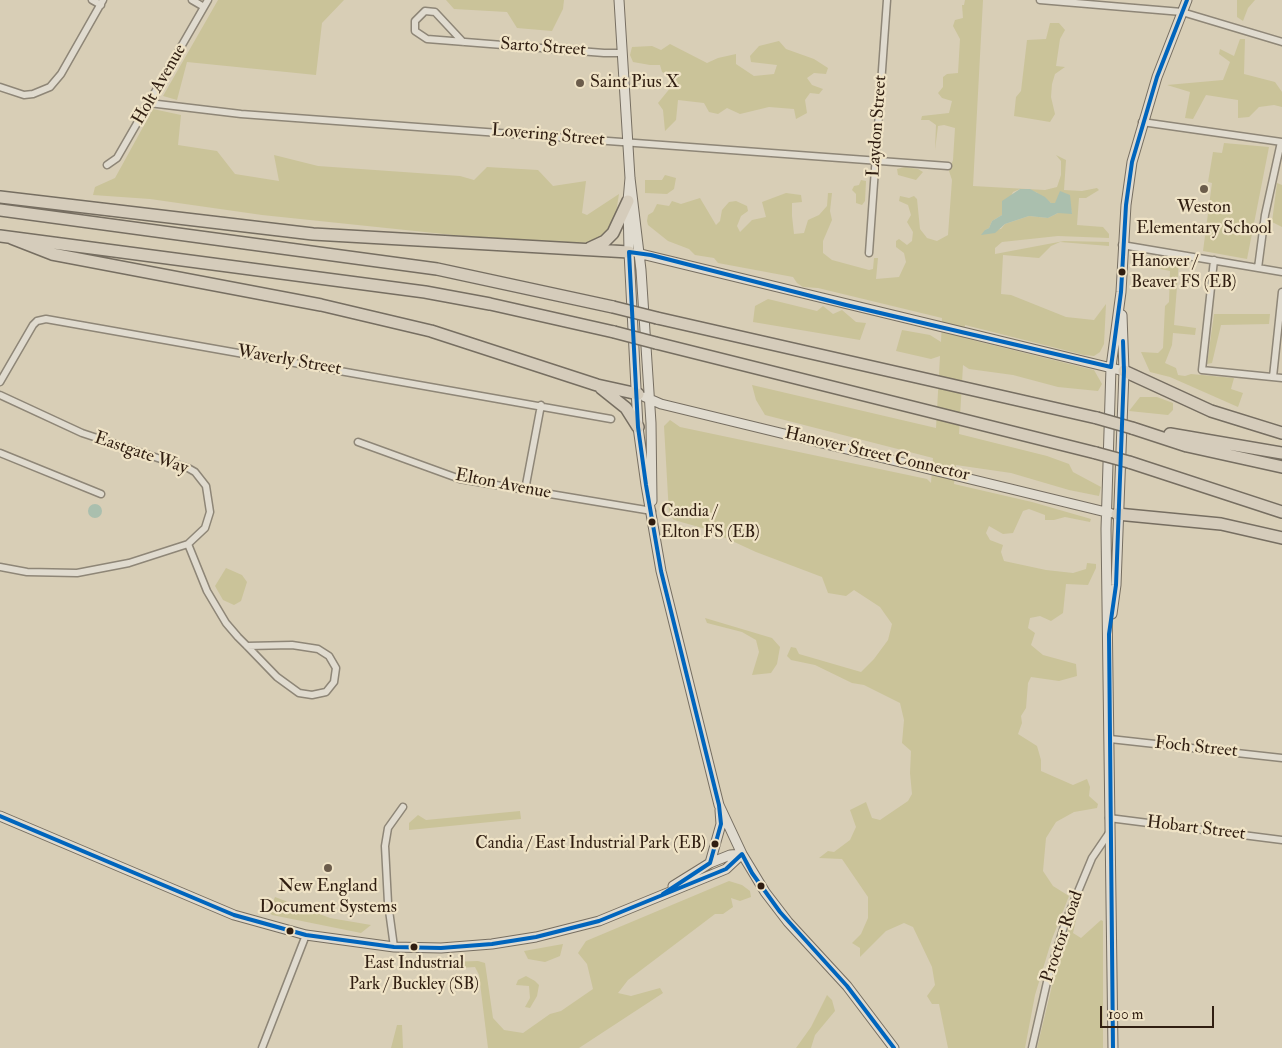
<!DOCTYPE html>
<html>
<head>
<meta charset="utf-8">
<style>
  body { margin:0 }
  #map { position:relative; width:1282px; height:1048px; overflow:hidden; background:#d8ceb6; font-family:"IM FELL Double Pica",serif }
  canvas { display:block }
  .scale { position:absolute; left:1100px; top:1006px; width:114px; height:22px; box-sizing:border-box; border:2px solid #301e11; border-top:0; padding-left:6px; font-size:15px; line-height:18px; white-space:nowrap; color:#301e11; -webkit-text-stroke:4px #efe3c6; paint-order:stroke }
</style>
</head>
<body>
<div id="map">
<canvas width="1282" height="1048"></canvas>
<div class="scale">100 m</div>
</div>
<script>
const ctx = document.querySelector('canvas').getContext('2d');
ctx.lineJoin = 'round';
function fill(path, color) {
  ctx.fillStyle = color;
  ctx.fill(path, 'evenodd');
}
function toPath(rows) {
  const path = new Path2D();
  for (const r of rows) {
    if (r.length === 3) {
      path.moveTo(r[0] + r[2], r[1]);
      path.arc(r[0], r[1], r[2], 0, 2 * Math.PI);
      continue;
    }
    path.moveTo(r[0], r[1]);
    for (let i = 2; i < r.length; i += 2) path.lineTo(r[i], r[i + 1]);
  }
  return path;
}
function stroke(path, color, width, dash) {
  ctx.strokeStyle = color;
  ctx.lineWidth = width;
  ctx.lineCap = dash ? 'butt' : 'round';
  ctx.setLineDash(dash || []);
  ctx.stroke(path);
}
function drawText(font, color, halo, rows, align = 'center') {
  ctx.font = font + ' "IM FELL Double Pica",serif';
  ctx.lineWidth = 4.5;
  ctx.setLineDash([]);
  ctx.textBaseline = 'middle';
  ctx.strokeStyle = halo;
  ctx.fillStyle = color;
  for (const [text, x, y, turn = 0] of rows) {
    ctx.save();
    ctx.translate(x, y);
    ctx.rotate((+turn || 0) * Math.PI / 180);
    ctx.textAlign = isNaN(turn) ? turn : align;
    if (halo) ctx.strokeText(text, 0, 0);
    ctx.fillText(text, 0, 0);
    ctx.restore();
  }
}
const green = toPath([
  [218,0,344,0,322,23,316,75,187,62,177,100,163,96],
  [446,0,564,0,563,9,552,31,517,28,507,12,454,9],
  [965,0,983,0,973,186,1045,190,1057,187,1061,175,1061,161,1056,155,1066,160,1064,190,1082,191,1097,188,1099,190,1086,198,1079,198,1077,225,1103,227,1109,234,1109,238,1058,236,1002,242,995,248,995,254,1064,241,1109,242,1109,246,1060,242,1051,246,1039,258,1003,255,1001,294,1011,295,1066,317,1094,320,1106,304,1104,344,1100,352,1094,356,1084,355,965,325,964,338,1094,370,1102,384,1098,391,1058,387,1013,375,969,369,963,365,959,434,1047,456,1069,464,1073,472,1101,487,1099,496,1069,490,1011,473,956,465,954,484,1032,502,1091,519,1090,522,1065,517,1054,520,1045,520,1045,515,1029,509,1023,511,1013,533,1003,534,989,526,986,533,990,540,1003,545,1001,552,1004,561,1046,570,1073,573,1086,569,1087,563,1096,564,1096,568,1088,585,1066,584,1063,613,1051,621,1040,616,1030,618,1028,628,1035,633,1031,645,1043,655,1076,664,1077,676,1059,681,1031,677,1028,683,1026,708,1021,716,1022,723,1018,734,1037,746,1041,760,1041,771,1073,785,1087,779,1090,787,1089,796,1098,804,1097,808,1074,812,1056,822,1046,838,1043,871,1053,886,1069,896,1052,939,1035,995,1025,1048,948,1048,939,1004,932,1004,927,996,935,985,932,967,913,927,904,923,886,931,860,957,860,948,852,943,861,934,868,918,868,897,842,859,819,858,828,851,834,852,850,840,856,827,850,810,866,802,872,818,880,820,908,801,912,794,910,773,911,751,902,743,904,720,900,703,864,685,852,683,815,665,791,660,787,656,791,647,796,648,799,654,861,672,874,659,888,640,892,624,880,607,854,590,846,596,828,593,822,577,756,552,706,529,674,520,669,514,664,426,670,420,680,427,927,479,931,483,933,458,765,415,756,400,752,385,936,428,940,356,931,359,896,351,902,330,930,335,941,342,942,318,818,288,803,287,797,283,793,277,718,263,714,258,695,255,689,249,668,241,648,225,647,221,648,215,653,212,657,204,669,206,672,201,681,204,700,198,716,225,720,221,722,210,729,202,736,201,747,206,748,211,741,216,737,226,740,232,752,220,766,217,762,202,786,193,801,195,802,202,792,203,792,216,794,234,804,233,808,220,819,215,827,206,828,193,832,193,830,211,832,220,823,241,823,253,832,260,869,270,873,269,874,258,878,258,876,279,899,277,906,262,904,253,896,247,896,241,899,239,907,245,912,241,913,232,907,222,911,215,908,205,899,201,900,196,909,198,914,196,917,199,920,229,927,238,937,241,948,235,952,180,949,171,953,160,955,128,944,125,938,126,935,150,936,125,929,120,921,120,922,116,949,113,952,101,942,98,938,93,943,87,943,77,947,74,958,73,960,39,953,26,955,20,963,18,962,5,964,5],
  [1020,189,1036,192,1051,203,1056,203,1064,193,1067,195,1072,213,1058,213,1048,218,1029,216,1005,224,1001,229,985,230,989,228,992,221,1002,215,1013,192],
  [1237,0,1255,0,1248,8,1243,21,1237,17],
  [1050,23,1059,23,1065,30,1060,39,1056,66,1065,67,1055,74,1052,84,1051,97,1055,114,1050,122,1014,116,1016,97,1021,91,1027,40,1046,39],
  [1240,39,1245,39,1244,74,1275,82,1282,92,1282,107,1274,105,1259,107,1249,117,1238,118,1238,100,1206,95,1193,119,1185,118,1190,92,1167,85,1223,80,1230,62,1219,54,1220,49,1234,56],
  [779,41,786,49,814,59,828,68,826,74,814,73,807,78,812,85,823,89,819,94,810,93,805,100,807,113,796,119,794,109,769,107,740,114,727,108,718,114,709,112,704,103,678,100,676,120,665,131,663,110,658,103,671,87,671,76,662,72,660,65,650,65,633,62,630,55,632,47,652,46,661,50,670,44,707,63,718,58,736,54,736,64,754,76,774,74,777,65,751,62,750,56,759,46],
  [153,109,181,115,178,145,217,151,235,174,279,181,274,155,318,166,460,176,474,180,487,167,538,170,553,186,586,181,582,213,587,215,619,194,616,213,608,231,594,241,583,243,482,238,262,215,150,199,93,195,95,187,115,178],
  [1224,143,1269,147,1247,259,1203,251,1212,183,1208,182,1213,152,1222,153],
  [905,167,918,169,923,172,916,180,898,175,897,169],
  [665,175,676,178,674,189,667,194,645,193,645,180,662,180],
  [861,180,866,181,865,201,862,205,856,203,856,194,852,190,854,186,859,185],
  [1277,183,1282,185,1282,227,1272,222],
  [1157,257,1179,261,1174,325,1196,328,1195,335,1173,333,1172,345,1165,363,1176,368,1178,375,1185,376,1191,374,1234,378,1231,389,1243,393,1238,407,1170,377,1150,372,1141,352,1158,353,1163,348,1165,306,1169,302,1170,271,1156,268],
  [768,299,817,311,823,306,833,314,842,310,856,322,866,323,860,340,753,322,755,306],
  [1214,314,1270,314,1269,324,1221,325,1212,363,1207,364],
  [1140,397,1157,397,1173,403,1173,410,1168,415,1129,411],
  [226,568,242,575,247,582,241,601,234,605,223,600,215,586],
  [705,618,772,638,780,647,777,664,771,673,752,675,759,652,756,640,742,632,707,623],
  [520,811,521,819,409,830,409,823,418,815,426,820],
  [729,881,742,885,750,891,751,897,740,901,731,898,733,907,723,914,715,914,628,980,618,993,631,996,660,988,663,993,579,1048,488,1048,479,975,475,967,445,969,447,962,478,961,485,963,493,1018,504,1030,523,1033,550,1014,561,1011,593,989,587,964,578,953,586,941],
  [275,897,330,918,371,925,361,933,272,915,269,912],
  [1076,906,1078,910,1073,933,1081,938,1101,920,1103,921,1103,1048,1037,1048,1058,961],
  [563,944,560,956,545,962,528,959,524,951],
  [526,976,535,981,539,985,537,996,530,1008,525,1007,530,998,529,986,516,985,518,980],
  [827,995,832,1000,835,1011,815,1035,811,1048,796,1048,811,1027],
  [397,1025,402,1025,403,1048,391,1048]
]);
const water = toPath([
  [1020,189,1030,189,1045,197,1051,203,1055,203,1060,191,1070,195,1072,214,1058,213,1048,218,1029,216,1005,224,995,233,981,235,985,230,989,228,992,221,1002,215,1002,201],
  [95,511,7]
]);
const street = toPath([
  [92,0,101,5],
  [192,0,204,7],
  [1040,0,1182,12,1282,42],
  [463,42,435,12,425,11,415,21,415,31,427,39,604,53,622,53],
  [0,87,24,95,33,94,50,87,61,74,103,0],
  [149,103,241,114,948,166],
  [1142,122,1282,142],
  [107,165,117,158,208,0],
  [1122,245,1282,272],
  [869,253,887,0],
  [1214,260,1202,370,1282,378],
  [1258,268,1265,215,1281,142],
  [1273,377,1282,292],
  [0,382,33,325,37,321,46,319,611,419],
  [0,395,82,433,188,468,195,472,206,486,210,512,205,528,188,544,129,563,77,573,27,572,0,567],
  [358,442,460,479,652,511],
  [0,453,101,494],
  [525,490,541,405],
  [188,544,207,591,226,623,238,637,247,646,277,677,299,693,312,695,326,692,334,682,336,668,329,656,318,649,292,645,247,646],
  [1110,739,1282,758],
  [1109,818,1282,840],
  [394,947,388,903,385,846,388,828,403,807],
  [262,1048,306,935],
  [1032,1048,1047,982,1065,923,1092,858,1109,833]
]);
const secondary = toPath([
  [619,0,630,178,641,270,651,423,652,501],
  [630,178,628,201,629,252,638,427,646,485,661,571,719,805,742,854,765,892,788,922,847,986,894,1048],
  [637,253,1124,371],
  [645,397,661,404,1110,513],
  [1112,614,1116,585,1124,371,1122,315],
  [0,816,234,915,306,935,394,947,441,948,492,944,536,937,599,921,726,869,742,854],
  [710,863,721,824,720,810],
  [673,886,710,863,730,855,742,854],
  [1113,1048,1106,529,1111,367,1121,292,1126,205,1132,162,1157,77,1187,0]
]);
const highway = toPath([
  [0,197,313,234,629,252],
  [0,210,437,269,613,307],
  [0,236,425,292,490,304,614,332],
  [11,238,52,254,321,305,431,331,597,385,638,394],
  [590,248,605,241,613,233,628,201],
  [657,318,1097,418],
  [656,343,1096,453],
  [1124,371,1211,411,1282,433],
  [601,388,626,408,638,427],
  [1132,428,1187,446,1282,467],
  [1170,434,1282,453],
  [1129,462,1282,512],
  [1117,514,1221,524,1282,538]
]);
const highwayBridge = toPath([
  [613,307,657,318],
  [614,332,656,343],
  [1097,418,1132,428],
  [1096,453,1129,462]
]);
const bus1 = toPath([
  [0,816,234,915,306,935,394,947,441,948,492,944,536,937,599,921,726,869,742,854,752,873,780,912,847,986,894,1048],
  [663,894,710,863,721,824,719,805,661,571,646,485,638,427,629,252,651,255,846,305,1111,367,1121,292,1126,205,1132,162,1157,77,1187,0],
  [1113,1048,1109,634,1116,585,1124,371,1123,341]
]);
const markers = [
  [580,83,5,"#6b5c4b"],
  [1204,189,5,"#6b5c4b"],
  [1122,272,4.5,"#301e11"],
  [652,522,4.5,"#301e11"],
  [715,844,4.5,"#301e11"],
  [328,868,5,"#6b5c4b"],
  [761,886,4.5,"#301e11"],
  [290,931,4.5,"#301e11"],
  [414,947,4.5,"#301e11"]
];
const busNames = [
  ["Hanover /",1131,262],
  ["Beaver FS (EB)",1131,283],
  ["Candia /",661,512],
  ["Elton FS (EB)",661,533],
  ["Candia / East Industrial Park (EB)",706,844,"right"],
  ["East Industrial",414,964,"center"],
  ["Park / Buckley (SB)",414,985,"center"]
];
const streetNames = [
  ["Sarto Street",543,48,4],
  ["Holt Avenue",160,85,-60],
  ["Laydon Street",878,126,-86],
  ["Lovering Street",548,136,5],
  ["Waverly Street",289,361,10],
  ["Eastgate Way",141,454,19],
  ["Hanover Street Connector",877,455,13],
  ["Elton Avenue",503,485,11],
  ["Foch Street",1196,748,6],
  ["Hobart Street",1196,829,7],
  ["Proctor Road",1063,937,-71]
];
const poiNames = [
  ["Saint Pius X",590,83,"left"],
  ["Weston",1204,208],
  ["Elementary School",1204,229],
  ["New England",328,887],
  ["Document Systems",328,908]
];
fill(green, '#cac399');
fill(water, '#aabfae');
stroke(street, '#8e8677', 9);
stroke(secondary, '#766e61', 11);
stroke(highway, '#766e61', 14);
stroke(street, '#e0dbcf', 6);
stroke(secondary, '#e0dbcf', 9);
stroke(highway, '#d5ccbb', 11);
stroke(highwayBridge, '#766e61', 14, []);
stroke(highwayBridge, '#d5ccbb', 11);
stroke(bus1, '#0065bd', 4);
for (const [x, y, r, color] of markers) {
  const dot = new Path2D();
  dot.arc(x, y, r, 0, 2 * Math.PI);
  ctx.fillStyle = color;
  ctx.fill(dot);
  stroke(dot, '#efe3c6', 2);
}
drawText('17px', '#301e11', '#efe3c6', busNames, 'left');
drawText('18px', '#301e11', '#efe3c6', streetNames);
drawText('18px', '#301e11', '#efe3c6', poiNames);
</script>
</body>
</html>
